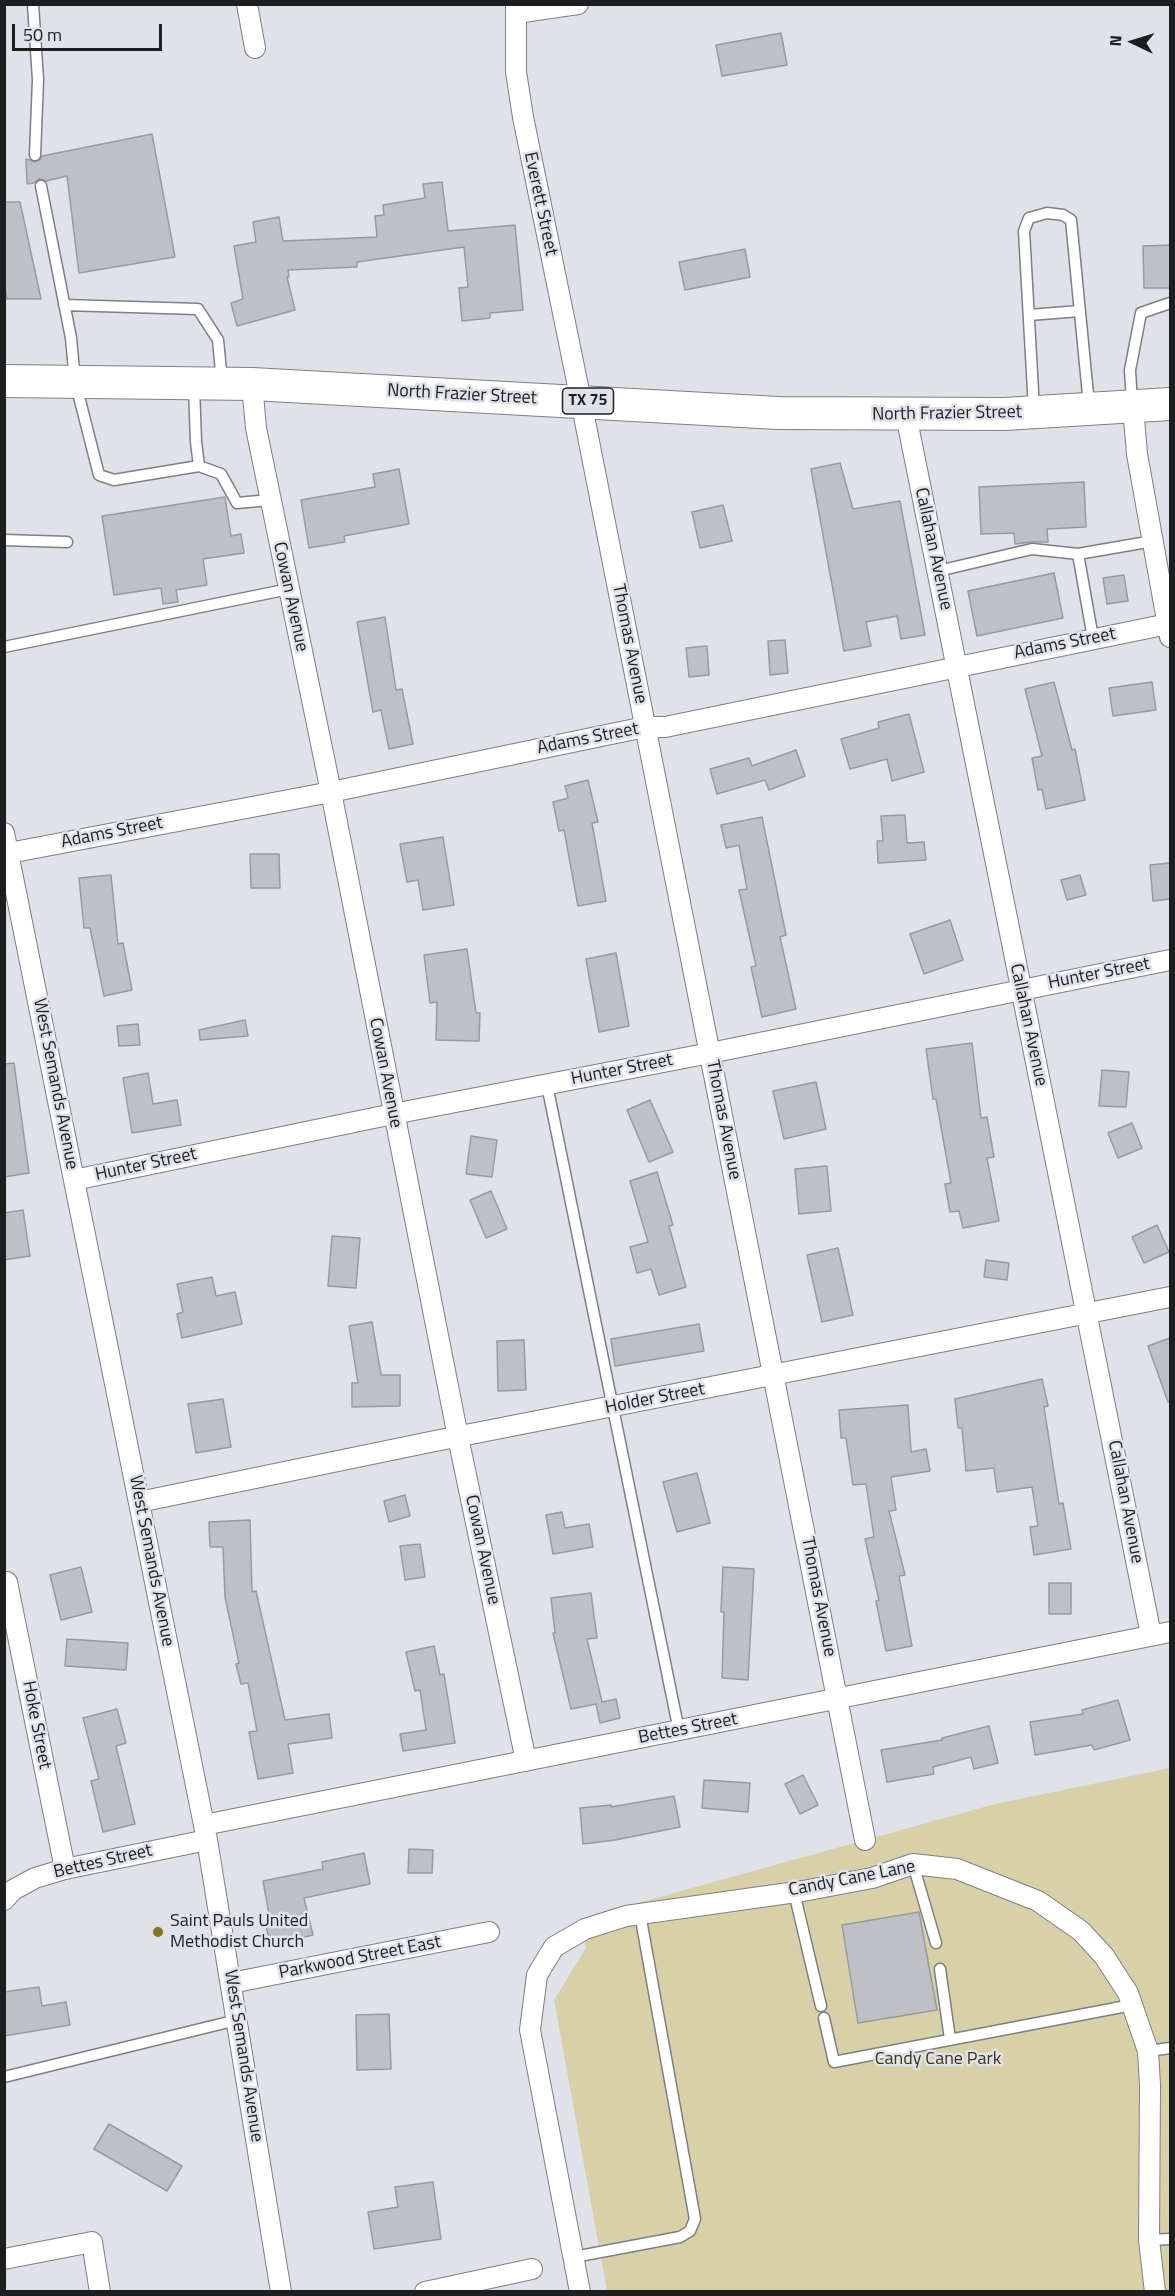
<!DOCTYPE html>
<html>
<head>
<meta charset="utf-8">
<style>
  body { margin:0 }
  #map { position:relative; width:1175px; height:2296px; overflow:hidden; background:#e0e2e9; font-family:"Titillium Web",sans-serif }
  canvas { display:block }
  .frame { position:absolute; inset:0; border:6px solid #1d1e20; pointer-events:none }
  .north { position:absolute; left:1103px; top:12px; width:60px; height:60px; -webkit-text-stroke:4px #e0e2e9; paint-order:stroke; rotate:274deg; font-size:16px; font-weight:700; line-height:24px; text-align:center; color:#1d1e20 }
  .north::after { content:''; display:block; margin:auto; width:21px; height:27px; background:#1d1e20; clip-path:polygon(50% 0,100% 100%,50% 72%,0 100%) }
  .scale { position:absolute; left:12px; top:24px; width:150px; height:27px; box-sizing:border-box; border:3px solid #1d1e20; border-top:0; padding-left:8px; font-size:18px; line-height:21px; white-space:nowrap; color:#1d1e20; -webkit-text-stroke:4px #e0e2e9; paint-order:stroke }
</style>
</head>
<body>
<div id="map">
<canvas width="1175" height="2296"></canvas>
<div class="frame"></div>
<div class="north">N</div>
<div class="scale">50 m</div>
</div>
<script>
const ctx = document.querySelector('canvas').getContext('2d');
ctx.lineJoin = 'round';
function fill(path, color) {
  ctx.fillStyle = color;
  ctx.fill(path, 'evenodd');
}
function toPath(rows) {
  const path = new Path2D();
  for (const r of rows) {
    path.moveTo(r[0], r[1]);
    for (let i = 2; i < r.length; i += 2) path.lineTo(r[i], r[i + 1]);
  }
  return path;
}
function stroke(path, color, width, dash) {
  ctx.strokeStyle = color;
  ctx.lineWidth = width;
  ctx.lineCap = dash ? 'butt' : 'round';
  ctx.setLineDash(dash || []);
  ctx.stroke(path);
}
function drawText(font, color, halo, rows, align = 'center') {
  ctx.font = font + ' "Titillium Web",sans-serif';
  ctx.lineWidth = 5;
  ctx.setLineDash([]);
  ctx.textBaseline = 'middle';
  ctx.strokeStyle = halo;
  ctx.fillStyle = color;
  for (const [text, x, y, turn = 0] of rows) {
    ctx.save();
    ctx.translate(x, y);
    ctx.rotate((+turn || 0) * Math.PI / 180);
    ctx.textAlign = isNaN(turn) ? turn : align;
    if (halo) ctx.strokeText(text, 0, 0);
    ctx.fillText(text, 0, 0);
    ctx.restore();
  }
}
const green = toPath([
  [1170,1768,1170,2291,607,2291,554,2000,586,1948,580,1919,995,1804]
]);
const building = toPath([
  [781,33,787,65,722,76,716,45,781,33],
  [152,134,175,257,79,273,67,176,46,181,39,179,34,183,27,184,26,159,35,162,41,159,42,156,152,134],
  [442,182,448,231,515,225,523,310,490,313,490,318,462,321,459,288,468,287,464,247,357,262,357,267,288,270,289,277,287,277,295,310,237,326,231,303,243,299,234,246,256,242,253,222,279,217,283,241,377,237,375,216,384,215,383,205,425,198,423,184,442,182],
  [4,202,20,202,41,299,7,299,4,286,4,202],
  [1170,245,1170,288,1144,288,1143,246,1170,245],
  [745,249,750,277,685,290,679,262,745,249],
  [840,463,853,509,900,501,925,635,901,639,897,616,866,622,871,646,844,651,811,469,840,463],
  [399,469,409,524,344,536,345,542,309,548,301,500,375,487,373,474,399,469],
  [1084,482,1086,527,1047,529,1048,542,1032,542,1015,544,1014,533,981,534,979,487,1084,482],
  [225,497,231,536,241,534,244,553,203,559,207,585,176,590,178,602,163,604,161,588,114,595,102,516,225,497],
  [723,505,732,541,700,548,692,512,723,505],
  [1054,573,1063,618,977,636,968,591,1054,573],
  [1124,575,1128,601,1107,604,1103,578,1124,575],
  [385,617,396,690,402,689,413,744,389,749,381,710,373,712,357,622,385,617],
  [785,640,788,673,770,675,768,641,785,640],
  [707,646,709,675,689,677,686,648,707,646],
  [1054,682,1072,750,1075,749,1085,800,1046,809,1042,789,1038,790,1032,758,1042,756,1025,689,1054,682],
  [1152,682,1156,710,1113,716,1109,688,1152,682],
  [909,714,924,772,892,781,887,759,850,769,841,739,879,728,878,722,909,714],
  [796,750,805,776,769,790,765,780,717,794,710,769,749,758,752,766,796,750],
  [588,780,598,822,592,823,606,901,578,906,564,830,559,831,553,802,568,798,565,786,588,780],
  [905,815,907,843,924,842,926,860,878,863,877,841,883,841,881,816,905,815],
  [762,817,786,935,780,937,796,1009,762,1017,751,967,756,966,739,890,747,889,739,845,726,848,721,825,762,817],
  [443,837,454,905,423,910,418,880,407,882,400,844,443,837],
  [250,854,279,854,280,888,251,888,250,854],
  [1170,863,1170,899,1153,901,1150,865,1170,863],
  [111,875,118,944,123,943,132,990,104,996,90,928,84,928,79,878,111,875],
  [1080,875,1086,895,1067,900,1061,880,1080,875],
  [950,920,963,960,924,974,910,934,950,920],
  [467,949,476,1013,480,1013,479,1041,436,1040,437,1002,430,1003,424,955,467,949],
  [616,953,629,1026,599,1032,586,959,616,953],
  [245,1020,248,1036,200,1040,199,1030,245,1020],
  [138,1024,140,1045,119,1046,117,1026,138,1024],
  [972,1043,981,1118,987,1117,994,1157,987,1158,999,1221,963,1228,959,1211,950,1212,945,1184,951,1183,936,1099,933,1099,926,1049,972,1043],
  [14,1063,29,1173,4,1177,4,1064,14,1063],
  [1102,1070,1129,1072,1126,1107,1099,1106,1102,1070],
  [148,1073,153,1104,177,1100,181,1125,132,1133,123,1078,148,1073],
  [816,1082,826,1129,784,1139,773,1091,816,1082],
  [650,1100,673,1152,649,1162,627,1110,650,1100],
  [1132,1123,1142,1148,1118,1158,1108,1133,1132,1123],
  [471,1136,497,1140,492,1177,466,1174,471,1136],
  [827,1166,831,1211,799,1214,795,1169,827,1166],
  [657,1172,673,1225,669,1226,686,1287,659,1295,651,1269,637,1273,630,1247,648,1242,630,1181,657,1172],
  [491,1191,507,1229,486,1238,470,1200,491,1191],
  [23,1210,30,1256,4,1260,4,1213,23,1210],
  [1157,1225,1169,1252,1144,1263,1132,1237,1157,1225],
  [332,1236,360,1238,356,1288,328,1286,332,1236],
  [838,1248,853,1315,822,1322,807,1255,838,1248],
  [986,1260,1009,1263,1007,1280,984,1277,986,1260],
  [212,1277,216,1296,235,1292,242,1324,182,1338,177,1314,183,1312,177,1284,212,1277],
  [372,1322,381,1375,400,1375,400,1406,352,1407,352,1383,358,1383,349,1326,372,1322],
  [699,1324,704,1351,615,1366,611,1339,699,1324],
  [1170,1338,1170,1402,1168,1402,1148,1346,1170,1338],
  [524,1340,526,1390,498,1391,497,1341,524,1340],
  [1042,1379,1048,1406,1044,1407,1059,1504,1063,1503,1071,1549,1034,1555,1030,1527,1038,1526,1032,1487,997,1492,994,1468,966,1471,962,1428,958,1428,955,1399,1042,1379],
  [223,1399,231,1447,196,1453,188,1404,223,1399],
  [908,1405,911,1452,926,1449,930,1471,891,1477,896,1510,889,1511,905,1575,899,1576,912,1646,886,1651,876,1601,879,1600,865,1539,874,1537,866,1484,853,1485,846,1438,841,1438,839,1410,908,1405],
  [697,1473,710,1523,677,1532,663,1482,697,1473],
  [405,1495,410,1516,389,1522,384,1501,405,1495],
  [562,1512,565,1528,589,1524,593,1547,553,1554,546,1515,562,1512],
  [250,1520,252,1592,256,1591,285,1720,329,1714,332,1738,288,1744,293,1773,258,1779,249,1732,257,1731,248,1683,241,1684,236,1664,239,1663,225,1597,223,1547,210,1547,209,1522,250,1520],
  [420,1544,425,1577,405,1580,400,1546,420,1544],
  [81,1567,92,1612,61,1620,50,1575,81,1567],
  [723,1567,754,1569,748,1680,722,1678,724,1612,721,1612,723,1567],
  [1049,1583,1071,1583,1071,1614,1049,1614,1049,1583],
  [591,1593,597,1638,587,1639,602,1702,616,1699,620,1718,600,1723,596,1704,571,1709,553,1633,555,1633,551,1598,591,1593],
  [67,1639,128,1643,126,1670,65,1666,67,1639],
  [434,1646,440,1675,444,1674,455,1743,403,1751,400,1734,426,1730,420,1690,415,1691,406,1652,434,1646],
  [1118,1700,1130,1740,1094,1750,1092,1745,1035,1755,1030,1722,1083,1714,1082,1710,1118,1700],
  [117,1709,126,1743,116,1746,135,1824,103,1832,91,1781,99,1779,83,1718,117,1709],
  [989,1726,998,1763,974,1769,971,1757,933,1767,934,1774,887,1782,881,1750,942,1740,942,1738,989,1726],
  [803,1775,818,1805,800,1814,785,1784,803,1775],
  [704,1780,750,1783,748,1812,702,1808,704,1780],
  [674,1796,680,1827,615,1840,583,1844,580,1808,611,1805,611,1807,674,1796],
  [409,1849,433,1850,432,1873,408,1873,409,1849],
  [364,1853,370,1884,304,1898,313,1935,271,1945,266,1926,271,1925,263,1881,323,1869,322,1862,364,1853],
  [919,1912,937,2010,858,2023,842,1925,919,1912],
  [39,1987,42,2006,66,2002,70,2025,4,2036,4,1992,39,1987],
  [389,2014,391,2069,357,2070,356,2015,389,2014],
  [109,2124,182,2166,167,2191,94,2149,109,2124],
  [433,2182,441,2239,374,2249,368,2212,398,2207,395,2187,433,2182]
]);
const service = toPath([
  [33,4,38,80,35,155],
  [41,186,71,338,75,381,99,475,114,480,199,466,196,442,194,387],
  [64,305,198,309,218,340,222,382],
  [1029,315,1080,311],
  [1132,404,1130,370,1141,313,1170,303],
  [1034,409,1024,231,1029,218,1047,213,1063,215,1071,220,1089,405],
  [199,466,221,474,237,503,270,500],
  [4,540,67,542],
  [1078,554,1093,638],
  [938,571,1032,549,1078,554,1153,541],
  [4,647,289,589],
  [547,1085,679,1731],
  [913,1864,936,1943],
  [794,1892,821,2006],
  [940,1969,950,2039],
  [824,2018,834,2062,1132,2005],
  [1148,2051,1170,2048],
  [4,2077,237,2020],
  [1149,2240,1170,2239],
  [574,2257,680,2237,690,2231,695,2219,640,1914]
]);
const minor = toPath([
  [247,4,255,48],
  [516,4,516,72,523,117,581,401,865,1840],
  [516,13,578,4],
  [252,384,256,428,331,792,458,1437,526,1761],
  [1133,407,1137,454,1170,637],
  [906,415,1151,1635],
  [4,833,207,1840,281,2292],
  [9,853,331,792,645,727,665,727,1168,624],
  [74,1180,393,1114,710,1053,1170,960],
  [139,1502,435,1441,1170,1297],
  [7,1582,65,1869],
  [204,1825,1170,1632],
  [4,1900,13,1890,35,1878,65,1869,207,1840],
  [231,1983,489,1932],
  [4,2259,92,2242,100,2292],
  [425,2292,532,2269],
  [580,2292,530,2030,537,1975,554,1947,585,1929,626,1916,803,1891,872,1878,913,1864,957,1869,1038,1901,1081,1931,1104,1956,1128,1993,1148,2051,1150,2085,1149,2240,1155,2292]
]);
const primary = toPath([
  [4,381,252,384,778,413,1004,414,1170,404]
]);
const markers = [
  [158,1932,6,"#85761a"]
];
const shields = [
  [588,401,51]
];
const shieldNames = [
  ["TX 75",588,401]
];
const streetNames = [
  ["Everett Street",540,204,78],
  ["North Frazier Street",462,395,3],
  ["North Frazier Street",947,414,-1],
  ["Callahan Avenue",933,549,78],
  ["Cowan Avenue",290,597,78],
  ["Thomas Avenue",629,644,79],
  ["Adams Street",1065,644,-11],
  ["Adams Street",588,739,-11],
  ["Adams Street",112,833,-11],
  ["Hunter Street",1099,974,-11],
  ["Callahan Avenue",1028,1025,78],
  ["Hunter Street",622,1070,-11],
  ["Cowan Avenue",385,1073,79],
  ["West Semands Avenue",55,1084,79],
  ["Thomas Avenue",723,1120,79],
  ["Hunter Street",146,1165,-12],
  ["Holder Street",655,1399,-11],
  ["Callahan Avenue",1125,1502,79],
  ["Cowan Avenue",482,1550,78],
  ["West Semands Avenue",151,1561,79],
  ["Thomas Avenue",818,1597,79],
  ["Hoke Street",36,1725,79],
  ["Bettes Street",688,1729,-11],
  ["Bettes Street",103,1862,-13],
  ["Candy Cane Lane",852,1879,-11],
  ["Parkwood Street East",360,1958,-11],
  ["West Semands Avenue",243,2056,81]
];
const poiNames = [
  ["Saint Pauls United",170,1922],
  ["Methodist Church",170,1943]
];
const parkNames = [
  ["Candy Cane Park",938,2060]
];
fill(green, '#d8d1a8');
fill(building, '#bec0c6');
stroke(building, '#999aa0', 1.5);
stroke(service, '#7d7f84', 13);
stroke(minor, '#7d7f84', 22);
stroke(primary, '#7d7f84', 34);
stroke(service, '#fff', 10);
stroke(minor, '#fff', 20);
stroke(primary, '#fff', 32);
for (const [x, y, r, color] of markers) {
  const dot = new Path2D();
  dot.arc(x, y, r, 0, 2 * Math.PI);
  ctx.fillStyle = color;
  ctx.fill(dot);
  stroke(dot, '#e0e2e9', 2);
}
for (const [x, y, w] of shields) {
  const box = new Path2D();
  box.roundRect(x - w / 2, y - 13, w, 26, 4.5);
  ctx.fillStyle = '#e0e2e9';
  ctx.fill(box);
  stroke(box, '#1d1e20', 1.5);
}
drawText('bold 16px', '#1d1e20', null, shieldNames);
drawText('18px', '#1d1e20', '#e0e2e9', streetNames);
drawText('18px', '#1d1e20', '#e0e2e9', poiNames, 'left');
drawText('18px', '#3b340e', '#e0e2e9', parkNames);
</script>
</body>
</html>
